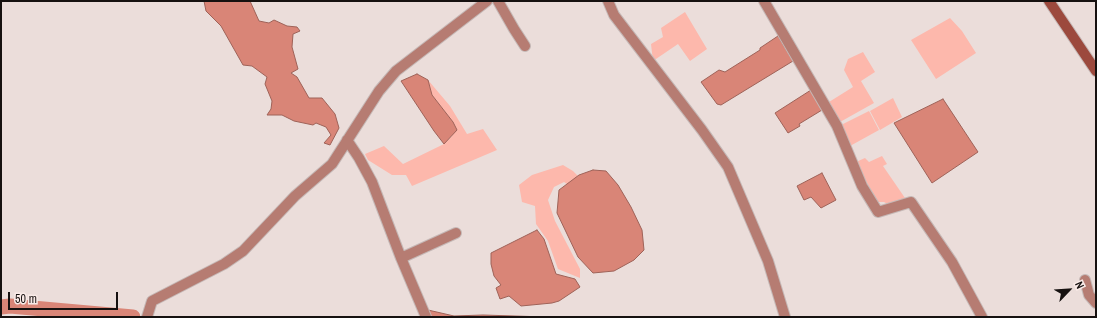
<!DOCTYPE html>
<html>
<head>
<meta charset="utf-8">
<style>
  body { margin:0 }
  #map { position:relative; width:1097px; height:318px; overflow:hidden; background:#ebddda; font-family:"Archivo Narrow",sans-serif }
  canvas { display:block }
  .frame { position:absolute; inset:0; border:2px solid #161110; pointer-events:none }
  .north { position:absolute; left:1049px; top:270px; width:40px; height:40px; -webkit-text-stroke:3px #f9eae7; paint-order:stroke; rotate:65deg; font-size:11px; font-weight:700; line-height:16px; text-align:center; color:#161110 }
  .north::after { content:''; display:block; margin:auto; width:14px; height:18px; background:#161110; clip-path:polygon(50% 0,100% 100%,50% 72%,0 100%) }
  .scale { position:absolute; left:8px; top:292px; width:110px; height:18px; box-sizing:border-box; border:2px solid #161110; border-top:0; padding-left:5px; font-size:12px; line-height:14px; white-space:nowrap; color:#161110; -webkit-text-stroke:3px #f9eae7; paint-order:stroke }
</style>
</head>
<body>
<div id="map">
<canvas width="1097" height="318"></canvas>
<div class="frame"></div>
<div class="north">N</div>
<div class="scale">50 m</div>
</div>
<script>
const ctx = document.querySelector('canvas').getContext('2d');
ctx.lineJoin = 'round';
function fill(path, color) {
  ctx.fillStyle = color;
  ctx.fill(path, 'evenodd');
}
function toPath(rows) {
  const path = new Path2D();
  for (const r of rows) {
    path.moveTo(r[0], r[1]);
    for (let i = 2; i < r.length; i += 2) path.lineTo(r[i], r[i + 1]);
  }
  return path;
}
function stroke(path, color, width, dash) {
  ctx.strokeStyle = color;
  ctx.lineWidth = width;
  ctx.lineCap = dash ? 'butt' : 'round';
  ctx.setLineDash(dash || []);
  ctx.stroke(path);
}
const green = toPath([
  [685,12,707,49,690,61,678,44,653,61,651,44,663,37,661,28],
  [950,18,962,31,976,53,936,79,911,40],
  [863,52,875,72,861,81,874,103,840,122,829,102,853,87,844,70,848,59],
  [428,80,450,106,467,134,483,129,497,150,412,186,406,175,392,175,368,160,365,154,384,146,403,164,444,144,452,136,453,122,432,95],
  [893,98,902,117,880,130,870,111],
  [869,111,879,130,850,146,841,125],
  [882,156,887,164,883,166,905,198,889,205,884,202,878,202,858,167,856,162,865,158,869,162],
  [563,165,573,171,580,178,570,186,564,182,554,187,548,200,555,221,580,269,580,278,558,269,548,241,536,224,535,206,522,202,519,185,532,175]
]);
const water = toPath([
  [204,1,250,1,259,21,269,23,274,20,287,26,297,27,300,31,293,34,292,47,298,69,291,73,297,77,309,98,322,98,335,114,339,128,330,145,324,143,331,135,326,127,316,123,313,125,294,121,282,115,267,115,271,109,272,101,265,84,267,77,252,66,243,65,221,26,206,11,204,1],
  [778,36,793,61,721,105,717,104,701,82,719,70,725,72,760,50,760,48,778,36],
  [417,74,428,80,432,95,453,122,457,130,444,144,434,131,401,81,417,74],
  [811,90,822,110,799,124,800,126,788,133,775,113,811,90],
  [943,99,978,152,932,183,894,123,943,99],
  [593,170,606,171,618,185,631,207,642,230,644,250,634,260,614,271,593,273,578,257,557,213,559,190,579,175,593,170],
  [822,173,836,200,821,208,811,197,804,200,797,186,822,173],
  [537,230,544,239,556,274,575,279,580,287,559,301,552,303,521,306,509,296,500,299,496,288,501,285,494,276,491,264,491,253,537,230],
  [428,310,454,316,483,315,546,317,620,317,431,317,428,310]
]);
const canal = toPath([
  [1,307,10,306,133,317]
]);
const street = toPath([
  [498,1,514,29,525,46],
  [608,1,614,15,702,130,728,167,768,261,785,317],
  [764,1,837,126,862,186,878,212,911,202,952,262,982,317],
  [347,140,359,158,372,182,401,258,426,317],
  [401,258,456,233],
  [1085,280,1089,295,1096,303],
  [147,317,152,301,224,264,243,251,295,196,332,164,379,91,396,71,487,1]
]);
const secondary = toPath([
  [1049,1,1096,71]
]);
fill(green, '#fdb8ac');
fill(water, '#d98577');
stroke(water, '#9e6258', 1);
stroke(canal, '#d98577', 15);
stroke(street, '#c5b8b6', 12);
stroke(secondary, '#c5b8b6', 12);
stroke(street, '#b67c72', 10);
stroke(secondary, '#9c493d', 10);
</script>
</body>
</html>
